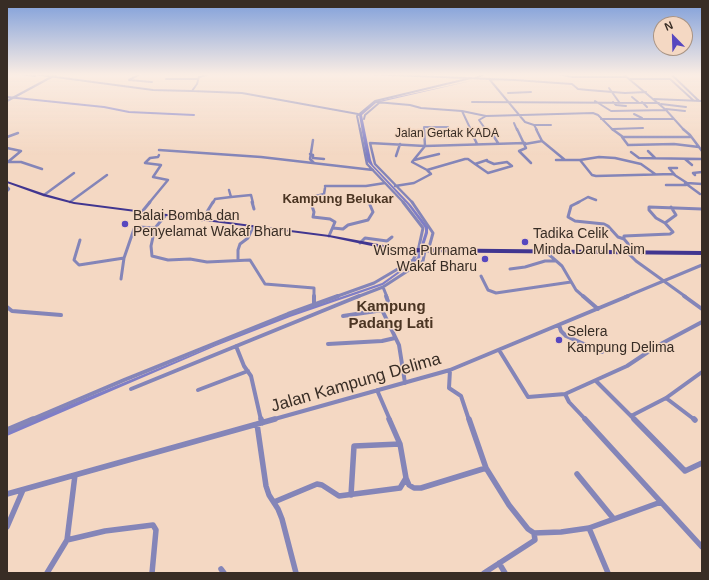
<!DOCTYPE html>
<html>
<head>
<meta charset="utf-8">
<style>
  body { margin:0 }
  #map { position:relative; width:709px; height:580px; overflow:hidden; background:#f4d8c3; font-family:Helvetica,sans-serif }
  canvas { display:block }
  .frame { position:absolute; inset:0; border:8px solid #382d25; pointer-events:none }
  .north { position:absolute; left:653px; top:16px; width:40px; height:40px; box-sizing:border-box; background:#f4d8c3; border:1px solid #a99484; border-radius:50%; rotate:337deg; font-size:11px; font-weight:700; line-height:16px; text-align:center; color:#382d25 }
  .north::after { content:''; display:block; margin:auto; width:14px; height:18px; background:#5747bf; clip-path:polygon(50% 0,100% 100%,50% 72%,0 100%) }
</style>
</head>
<body>
<div id="map">
<canvas width="709" height="580"></canvas>
<div class="frame"></div>
<div class="north">N</div>
</div>
<script>
const ctx = document.querySelector('canvas').getContext('2d');
ctx.lineJoin = 'round';
function fill(path, color) {
  ctx.fillStyle = color;
  ctx.fill(path, 'evenodd');
}
function toPath(rows) {
  const path = new Path2D();
  for (const r of rows) {
    path.moveTo(r[0], r[1]);
    for (let i = 2; i < r.length; i += 2) path.lineTo(r[i], r[i + 1]);
  }
  return path;
}
function stroke(path, color, width, dash) {
  ctx.strokeStyle = color;
  ctx.lineWidth = width;
  ctx.lineCap = dash ? 'butt' : 'round';
  ctx.setLineDash(dash || []);
  ctx.stroke(path);
}
function drawText(font, color, halo, rows, align = 'center') {
  ctx.font = font + ' Helvetica,sans-serif';
  ctx.lineWidth = 3;
  ctx.setLineDash([]);
  ctx.textBaseline = 'middle';
  ctx.strokeStyle = halo;
  ctx.fillStyle = color;
  for (const [text, x, y, turn = 0] of rows) {
    ctx.save();
    ctx.translate(x, y);
    ctx.rotate((+turn || 0) * Math.PI / 180);
    ctx.textAlign = isNaN(turn) ? turn : align;
    if (halo) ctx.strokeText(text, 0, 0);
    ctx.fillText(text, 0, 0);
    ctx.restore();
  }
}
const water = toPath([
  [487,74,475,80,376,103,362,115,371,160,373,165,411,205,428,227,428,233,420,258,383,285,290,317,216,346,7,436,7,432,30,421,288,315,382,283,417,258,425,232,425,228,408,205,367,161,359,115,374,102,475,80]
]);
const canal = toPath([
  [7,97,104,107,129,112,194,115]
]);
const minorFar4 = toPath([
  [20,74,35,76],
  [33,74,153,90,192,91,197,84,199,77,210,74],
  [140,74,129,80,152,82],
  [256,74,367,74,515,80,572,84,578,89,588,90,625,93,646,92],
  [558,74,572,77,626,77],
  [623,74,666,110,684,130],
  [671,74,699,101],
  [476,78,484,74],
  [166,79,198,79],
  [630,79,670,79,693,100],
  [490,80,525,122,534,125],
  [609,88,619,102],
  [192,91,242,93,358,114],
  [508,93,531,92],
  [632,97,638,102],
  [654,99,702,101],
  [595,101,611,111,667,110],
  [376,102,410,105,421,108,462,111,486,116,593,113,598,115,613,130],
  [472,102,659,103],
  [613,102,616,105,626,106],
  [642,102,647,107],
  [661,104,686,107],
  [666,109,685,111],
  [462,111,471,130],
  [634,114,642,118],
  [364,119,365,115,379,103],
  [601,119,674,119],
  [514,123,517,130],
  [613,129,643,128],
  [360,130,357,116,375,101,471,78],
  [424,130,424,127,448,127,448,130],
  [486,130,479,120,486,116],
  [537,130,534,125,551,125]
]);
const minorFar3 = toPath([
  [360,129,367,164,404,203],
  [470,129,477,144],
  [485,129,491,132,498,143],
  [517,129,526,148,519,151,531,163],
  [536,129,542,141,565,160],
  [612,129,623,137,691,137],
  [683,129,690,135,702,151],
  [438,136,449,136,448,129],
  [7,137,18,133],
  [622,137,628,145,674,144,699,147],
  [313,140,310,159,314,163],
  [525,144,542,141],
  [7,148,21,151,9,161],
  [159,150,261,157,373,170],
  [648,151,655,158],
  [631,152,639,158,702,159],
  [310,154,313,155,313,158,324,159],
  [396,156,400,144],
  [685,159,692,165],
  [414,160,439,154],
  [556,160,580,160,599,157,615,158,641,164,655,174],
  [580,160,592,175,596,176,673,174,687,183,702,184],
  [7,162,21,162,42,169],
  [475,164,488,173,512,166,507,162,494,164,487,161],
  [427,170,465,159,468,159,475,164,487,160],
  [675,175,669,168,677,168],
  [695,175,693,173,702,172],
  [685,183,700,194],
  [666,185,686,185],
  [325,186,366,186,385,183],
  [395,186,414,183,431,174,427,170,412,162,425,146,424,129],
  [7,187,9,189,7,191],
  [44,195,74,173],
  [231,197,251,195,253,203],
  [70,202,107,175],
  [149,203,168,180,153,177,161,165,145,163,150,158,158,157,159,155],
  [213,203,215,199,231,197,229,190],
  [313,203,316,196,324,194,325,188],
  [413,203,375,164,370,143,425,146,525,143],
  [577,203,588,197,596,200]
]);
const minorFar2 = toPath([
  [252,202,254,209],
  [314,202,312,206,314,212,313,217,330,219,335,222,329,236],
  [412,202,433,233,428,251],
  [579,202,571,206,568,217,575,221,604,224,608,226,618,237,624,239],
  [141,213,150,202],
  [165,216,155,228,151,246,152,256,168,260,190,259,207,262,250,260,265,284,314,288,314,297],
  [202,220,213,202],
  [665,223,676,215,671,207],
  [333,228,343,229,348,225,368,220,373,212,370,205],
  [80,240,74,260,79,265,124,258],
  [360,243,365,238,387,241,392,237],
  [546,252,562,266,576,290,584,297],
  [627,252,636,261,686,297],
  [636,253,624,239,624,236,670,234,673,232,665,223,656,218,649,210,649,207,702,209],
  [238,260,238,250,240,244,248,238,253,227],
  [510,269,525,267,545,261,556,261],
  [481,276,488,290,496,293,571,282],
  [121,279,124,258,134,229,139,227,155,228],
  [383,287,387,297],
  [335,297,374,283,413,260,418,251,423,228,403,202],
  [357,297,383,287,423,261,425,251],
  [625,297,702,265]
]);
const minorFar1 = toPath([
  [314,296,314,304],
  [386,296,389,304,383,312,399,345,405,383],
  [583,296,598,309],
  [684,296,702,309],
  [7,307,12,311,61,315],
  [343,316,383,310],
  [559,325,561,331,566,336,602,352],
  [328,344,382,341,395,338],
  [236,346,244,366,251,376,261,420],
  [499,350,528,397,565,394,627,366,657,346,702,322],
  [450,370,449,388,461,396,469,420],
  [596,381,635,420],
  [131,389,359,296],
  [198,390,248,371],
  [377,390,390,420],
  [565,394,569,402,586,420],
  [666,398,695,420],
  [631,416,666,398,702,372],
  [30,420,124,380,288,314,338,296],
  [271,420,450,370,628,296]
]);
const minor = toPath([
  [261,419,262,423],
  [469,419,486,468,509,505,528,529,534,533,561,532,589,528,661,502],
  [585,419,702,547],
  [634,419,685,471,702,463],
  [694,419,695,420],
  [257,424,266,486,269,495,278,509,282,519,296,573],
  [7,430,33,419],
  [577,474,613,518],
  [406,478,409,485,414,488,421,488,486,468],
  [7,494,275,419],
  [351,495,354,446,400,444],
  [274,502,317,484,322,485,339,496,400,488,406,478,400,444,389,419],
  [7,527,23,490],
  [589,528,608,573],
  [67,540,105,531,153,525,156,530,152,573],
  [499,563,505,573],
  [221,569,224,573],
  [47,573,67,540,75,475],
  [484,573,535,540,534,533]
]);
const tertiary = toPath([
  [7,101,57,74]
]);
const primary = toPath([
  [7,181,45,194,74,202,329,235,400,248,702,251,702,255,400,252,329,237,74,204,43,196,7,183,7,181]
]);
const markers = [
  [125,224,4,"#5747bf"],
  [525,242,4,"#5747bf"],
  [485,259,4,"#5747bf"],
  [559,340,4,"#5747bf"]
];
const farStreetnames = [
  ["Jalan Gertak KADA",447,134]
];
const farNeighbourhoodnames = [
  ["Kampung Belukar",338,199]
];
const poiNames = [
  ["Balai Bomba dan",133,216],
  ["Penyelamat Wakaf Bharu",133,232],
  ["Tadika Celik",533,234],
  ["Minda Darul Naim",533,250],
  ["Wisma Purnama",477,251,"right"],
  ["Wakaf Bharu",477,267,"right"],
  ["Selera",567,332],
  ["Kampung Delima",567,348]
];
const neighbourhoodNames = [
  ["Kampung",391,307],
  ["Padang Lati",391,324]
];
const nearStreetnames = [
  ["Jalan Kampung Delima",356,383,-16]
];
fill(water, '#7f7ec6');
stroke(canal, '#7f7ec6', 2);
stroke(minorFar4, '#8485b8', 2);
stroke(minorFar3, '#8485b8', 2.5);
stroke(minorFar2, '#8485b8', 3);
stroke(minorFar1, '#8485b8', 4);
stroke(minor, '#8485b8', 5.5);
stroke(tertiary, '#8485b8', 2.5);
fill(primary, '#413690');
const sky = ctx.createLinearGradient(0, 0, 0, 155);
sky.addColorStop(0, '#7e9eda');
sky.addColorStop(0.48, '#faede4');
sky.addColorStop(1, '#faede400');
ctx.fillStyle = sky;
ctx.fillRect(0, 0, 709, 155);
for (const [x, y, r, color] of markers) {
  const dot = new Path2D();
  dot.arc(x, y, r, 0, 2 * Math.PI);
  ctx.fillStyle = color;
  ctx.fill(dot);
  stroke(dot, '#f4d8c3', 1.5);
}
drawText('12px', '#382d25', '#f4d8c3', farStreetnames);
drawText('bold 13px', '#4b3523', '#f4d8c3', farNeighbourhoodnames);
drawText('14px', '#382d25', '#f4d8c3', poiNames, 'left');
drawText('bold 15px', '#4b3523', '#f4d8c3', neighbourhoodNames);
drawText('17px', '#382d25', '#f4d8c3', nearStreetnames);
</script>
</body>
</html>
